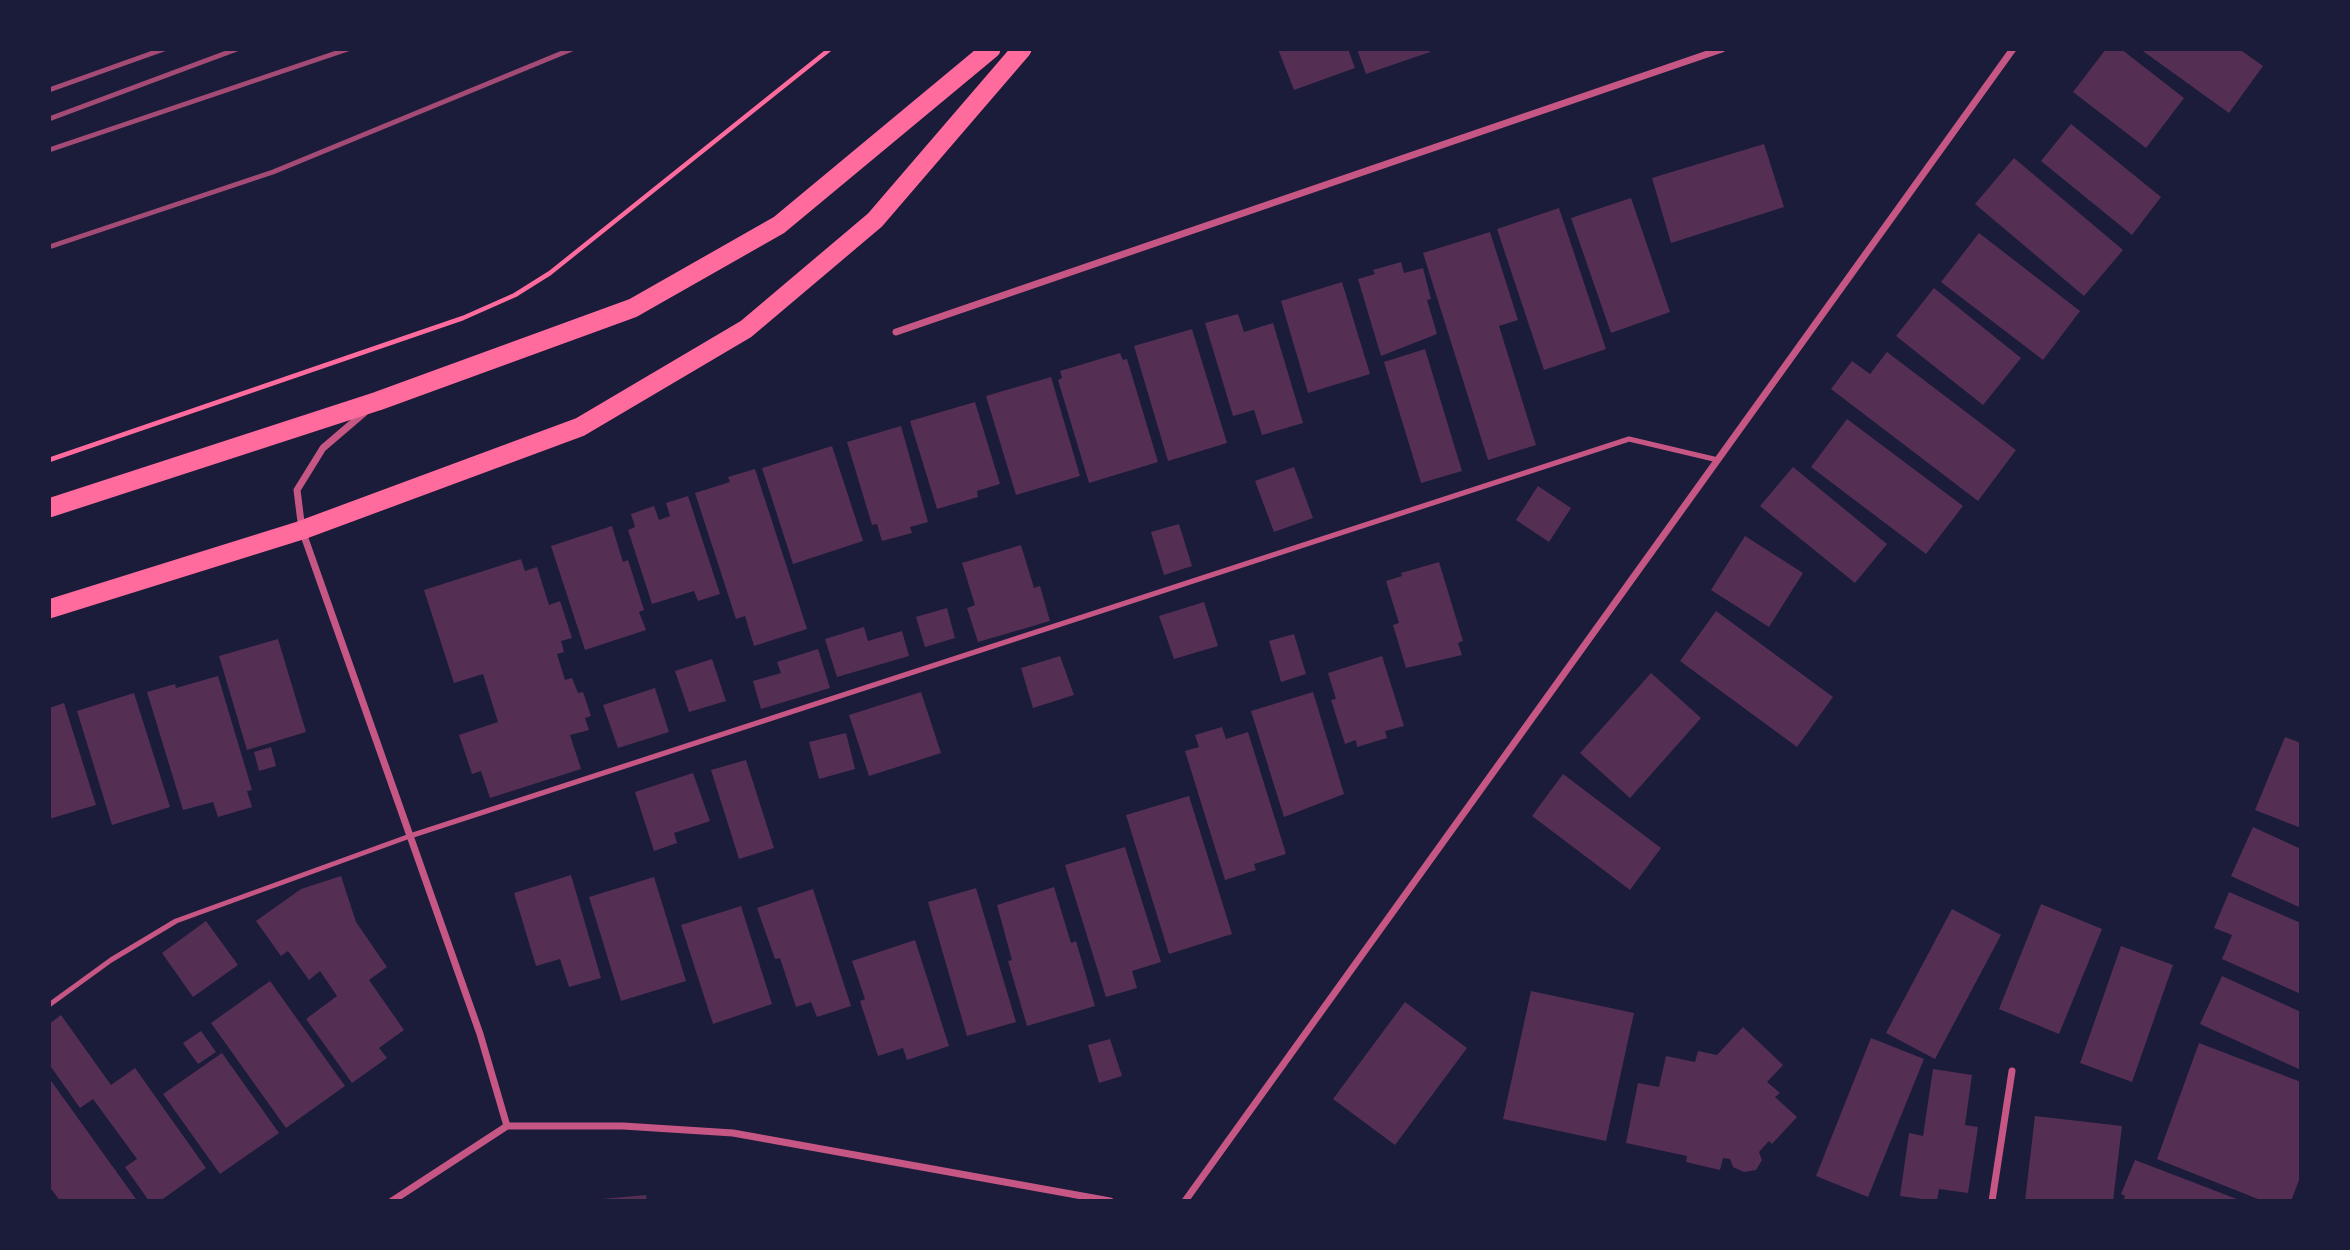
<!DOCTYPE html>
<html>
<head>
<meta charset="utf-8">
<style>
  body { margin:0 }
  #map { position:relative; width:2350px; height:1250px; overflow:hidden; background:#1b1b3a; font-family:"Fira Sans Condensed",sans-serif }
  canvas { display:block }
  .frame { position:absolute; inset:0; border:51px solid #1b1b3a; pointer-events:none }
</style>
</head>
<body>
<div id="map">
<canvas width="2350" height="1250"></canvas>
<div class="frame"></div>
</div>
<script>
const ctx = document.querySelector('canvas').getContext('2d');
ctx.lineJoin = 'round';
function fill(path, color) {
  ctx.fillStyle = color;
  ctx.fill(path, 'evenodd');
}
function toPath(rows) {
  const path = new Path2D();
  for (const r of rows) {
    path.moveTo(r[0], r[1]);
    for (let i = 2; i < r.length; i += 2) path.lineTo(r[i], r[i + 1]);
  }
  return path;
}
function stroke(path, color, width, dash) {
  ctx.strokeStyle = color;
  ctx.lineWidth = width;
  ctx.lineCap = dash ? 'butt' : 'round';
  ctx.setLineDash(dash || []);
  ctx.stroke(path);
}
const building = toPath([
  [1278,49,1348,49,1355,68,1294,90],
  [1357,49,1429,49,1430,52,1366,74],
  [2106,49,2121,49,2184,98,2146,148,2073,92],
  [2140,49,2239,49,2263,66,2229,113],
  [2071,124,2161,197,2132,235,2041,161],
  [1764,144,1784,207,1671,243,1652,178],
  [2014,158,2123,250,2084,296,1975,204],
  [1631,198,1670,312,1611,333,1571,218],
  [1559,208,1606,349,1544,370,1497,229],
  [1490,232,1518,320,1499,326,1536,445,1488,460,1423,253],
  [1979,233,2080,311,2043,360,1941,282],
  [1401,262,1404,273,1423,268,1431,299,1427,300,1437,334,1381,356,1358,279,1375,274,1373,270],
  [1342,282,1370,374,1308,393,1281,301],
  [1934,288,2021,358,1983,405,1896,336],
  [1238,314,1244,332,1273,323,1303,423,1262,435,1254,410,1233,416,1205,323],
  [1192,329,1227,443,1168,461,1134,346],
  [1425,349,1462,471,1421,483,1384,362],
  [1887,352,2016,450,1978,501,1831,389,1852,361,1870,374],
  [1120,353,1123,360,1127,359,1158,462,1089,483,1058,380,1062,378,1060,371],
  [1051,377,1080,476,1016,495,986,396],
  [975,402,1000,484,977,491,978,497,937,509,910,421],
  [1847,419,1963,506,1926,554,1811,467],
  [901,426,928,522,910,527,912,533,882,541,877,524,872,525,847,442],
  [832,446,863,541,793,564,762,468],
  [1294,467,1313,518,1274,532,1255,481],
  [1793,467,1887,544,1855,583,1760,506],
  [755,469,807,629,754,646,745,616,736,619,695,493,730,482,728,477],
  [1538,486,1571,508,1549,542,1516,520],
  [688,496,720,594,698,601,694,591,652,604,628,530,635,527,631,514,654,506,659,520,670,516,666,503],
  [1179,524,1192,566,1164,575,1151,532],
  [612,526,623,562,628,560,644,610,639,612,646,630,585,650,551,546],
  [1745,536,1803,573,1769,627,1711,590],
  [1021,545,1034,588,1040,586,1050,621,978,642,967,608,975,605,962,563],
  [521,559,525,571,537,567,549,605,560,601,572,638,561,641,564,652,557,654,565,680,572,678,578,693,583,692,591,716,585,718,589,730,570,735,581,769,490,798,481,771,472,774,459,735,498,722,483,674,454,683,424,590],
  [1439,562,1463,641,1458,643,1462,655,1406,668,1393,625,1399,623,1386,581,1402,576,1401,573],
  [1204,602,1218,646,1174,659,1159,616],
  [947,608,955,638,925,647,916,617],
  [1716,611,1833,697,1797,747,1680,661],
  [864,627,868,641,902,631,909,656,837,677,825,639],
  [1294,634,1306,674,1281,682,1269,641],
  [278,639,306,732,247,750,219,656],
  [818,649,830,688,761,709,753,681,781,673,777,662],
  [1060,656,1074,695,1033,708,1021,668],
  [1382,656,1404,726,1385,731,1387,738,1357,747,1356,740,1345,744,1331,700,1336,699,1328,673],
  [712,659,726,701,689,712,675,671],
  [1651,673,1701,718,1630,798,1580,753],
  [218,676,252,790,247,791,252,807,218,817,213,802,183,810,147,692,175,684,176,688],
  [655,688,669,732,618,748,603,705],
  [921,692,941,753,869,776,849,715],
  [1313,692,1344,794,1284,817,1251,711],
  [134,693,170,807,112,825,77,711],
  [64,703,96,805,49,819,49,708],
  [1222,727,1226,739,1248,732,1286,854,1254,864,1256,870,1225,880,1185,751,1199,747,1195,735],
  [846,733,855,769,819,779,809,742],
  [2285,737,2301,743,2301,828,2255,810],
  [271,747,276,766,259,771,254,752],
  [746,760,774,848,739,859,711,770],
  [693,773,710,821,674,833,677,843,654,851,635,792],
  [1563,774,1661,848,1630,890,1532,816],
  [1189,796,1232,934,1169,954,1126,815],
  [2253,827,2301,849,2301,908,2231,876],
  [1125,847,1161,962,1132,971,1137,988,1106,997,1065,865],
  [571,875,601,978,569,987,560,959,536,966,514,893],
  [341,876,356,922,387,967,369,980,404,1030,379,1048,387,1058,352,1083,306,1019,337,996,320,971,309,980,288,951,281,956,256,921,301,889],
  [654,877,686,981,621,1001,589,897],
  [1054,887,1071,943,1076,941,1095,1006,1027,1026,1008,961,1012,960,997,905],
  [976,888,1016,1022,967,1036,928,902],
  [813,889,851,1006,817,1017,811,1002,796,1007,780,958,775,959,757,908],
  [2229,892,2301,923,2301,994,2222,959,2232,935,2214,928],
  [2041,904,2102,929,2059,1034,1999,1009],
  [741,906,772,1004,713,1024,681,925],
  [1952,909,2001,935,1935,1059,1886,1033],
  [206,921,238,965,193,997,162,953],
  [915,940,949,1046,907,1060,903,1048,878,1056,860,1001,865,999,852,961],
  [2121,946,2173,965,2132,1082,2080,1063],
  [2222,976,2301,1012,2301,1070,2200,1024],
  [270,981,345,1086,286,1128,211,1023],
  [1531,991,1634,1013,1606,1141,1503,1119],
  [1405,1002,1467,1048,1395,1145,1333,1099],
  [61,1015,111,1085,135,1068,206,1168,160,1201,149,1201,125,1167,137,1159,93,1099,80,1108,49,1064,49,1024],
  [1743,1027,1783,1065,1767,1082,1780,1093,1775,1097,1797,1117,1772,1144,1769,1141,1759,1152,1762,1160,1756,1170,1744,1172,1733,1167,1730,1159,1723,1158,1720,1170,1686,1162,1687,1156,1626,1143,1638,1083,1659,1087,1666,1056,1695,1062,1698,1051,1717,1055],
  [201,1031,216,1052,198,1064,183,1043],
  [1871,1038,1924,1059,1868,1197,1816,1176],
  [1110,1039,1122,1076,1099,1083,1088,1045],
  [2199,1043,2301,1082,2301,1175,2291,1201,2263,1201,2157,1159],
  [222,1053,279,1133,220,1174,163,1094],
  [1933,1069,1972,1075,1965,1125,1978,1127,1968,1193,1939,1189,1937,1201,1900,1196,1909,1133,1923,1136],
  [49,1078,136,1199,133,1201,60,1201,49,1186],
  [2035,1116,2122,1126,2113,1201,2025,1201],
  [2135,1160,2242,1201,2123,1201,2125,1196,2121,1194],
  [646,1195,647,1201,601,1201,601,1199]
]);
const path = toPath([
  [49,460,463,318,515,295,550,273,830,49]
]);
const service = toPath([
  [49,1005,111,960,176,921,410,836,1629,439,1718,460]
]);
const minor = toPath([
  [896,332,1722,49],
  [364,413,323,448,297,490,302,530,480,1034,507,1126],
  [392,1201,507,1126,623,1126,733,1133,1110,1201],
  [1185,1201,2013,49],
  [1992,1201,2012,1071]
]);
const trunk = toPath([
  [49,508,378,401,633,308,779,225,991,49],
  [49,609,302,530,580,427,746,329,875,220,1022,49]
]);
const rail = toPath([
  [49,90,164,49],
  [49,119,237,49],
  [49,150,348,49],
  [49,247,273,172,572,49]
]);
fill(building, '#542f53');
stroke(path, '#ff6b9d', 4.5);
stroke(service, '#c65784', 5);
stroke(minor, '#c65784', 7);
stroke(trunk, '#ff6b9d', 19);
stroke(rail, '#a44b75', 5);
</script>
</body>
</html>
